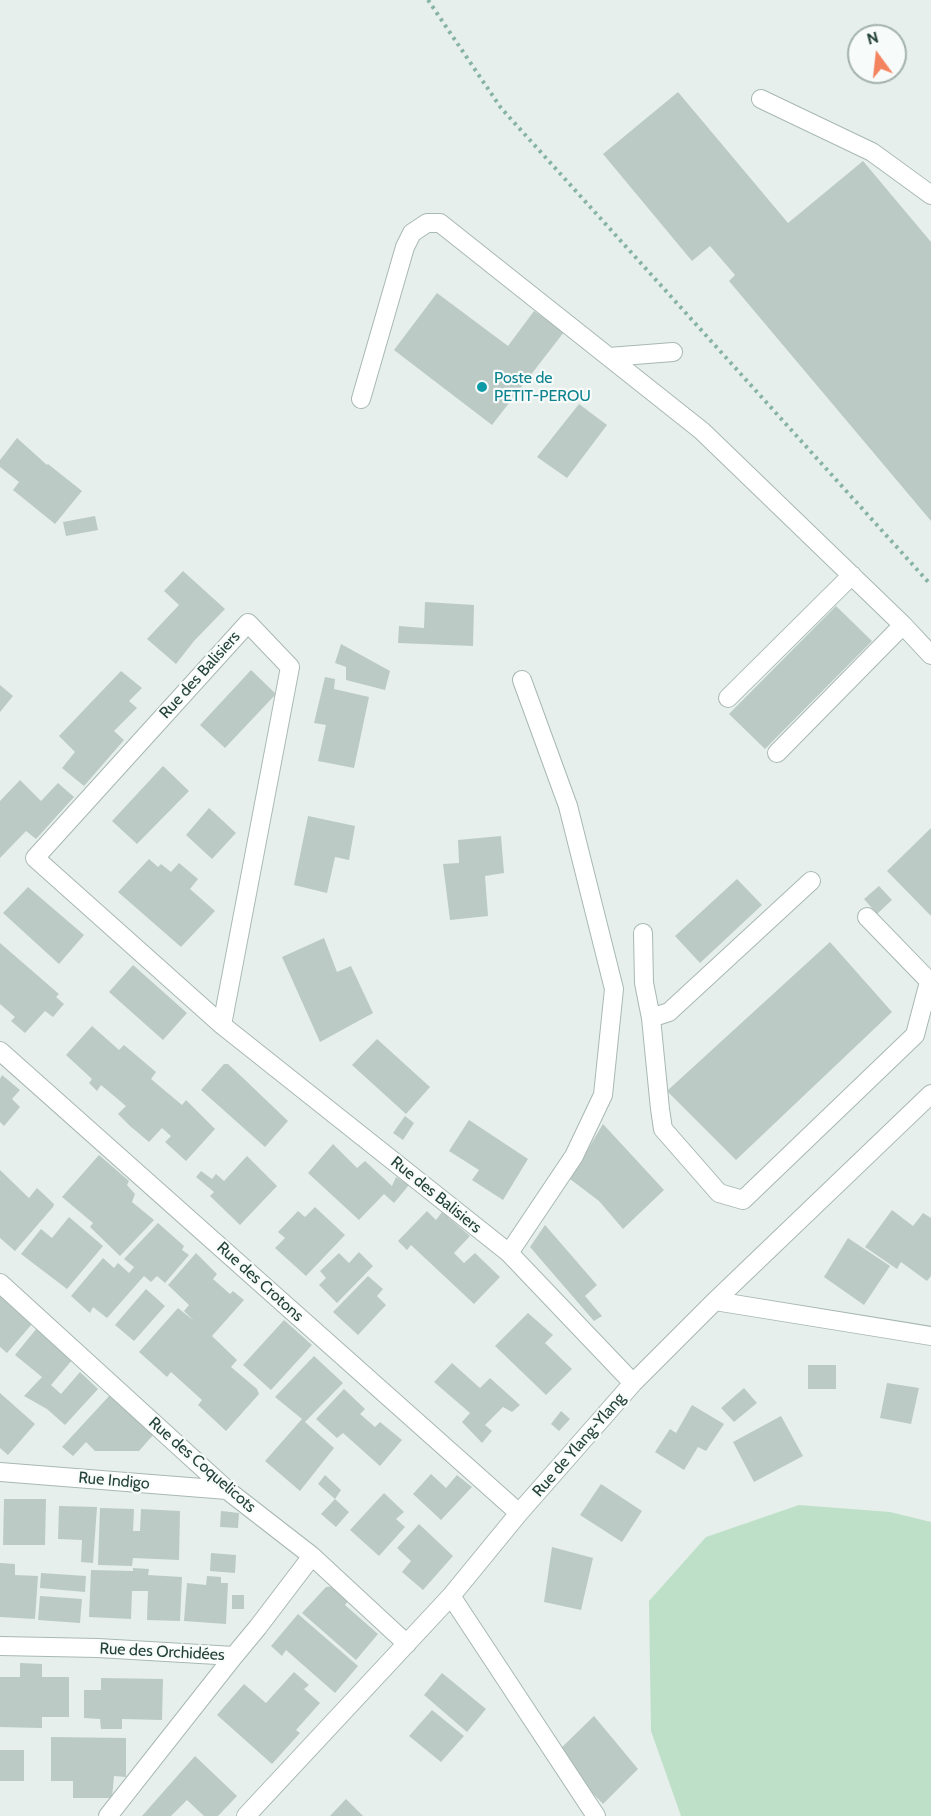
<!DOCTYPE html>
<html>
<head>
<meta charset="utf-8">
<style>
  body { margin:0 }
  #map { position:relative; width:931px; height:1816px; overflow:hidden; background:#e6efeb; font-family:Cabin,sans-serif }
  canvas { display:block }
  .north { position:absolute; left:847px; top:24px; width:60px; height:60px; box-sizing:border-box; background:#f7fbf9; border:2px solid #a3b1ad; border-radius:50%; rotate:345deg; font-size:16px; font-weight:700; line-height:24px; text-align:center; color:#24423a }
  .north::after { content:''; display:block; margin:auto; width:21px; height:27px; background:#f4845f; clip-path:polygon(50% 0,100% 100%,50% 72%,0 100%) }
</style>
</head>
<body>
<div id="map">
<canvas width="931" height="1816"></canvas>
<div class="north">N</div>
</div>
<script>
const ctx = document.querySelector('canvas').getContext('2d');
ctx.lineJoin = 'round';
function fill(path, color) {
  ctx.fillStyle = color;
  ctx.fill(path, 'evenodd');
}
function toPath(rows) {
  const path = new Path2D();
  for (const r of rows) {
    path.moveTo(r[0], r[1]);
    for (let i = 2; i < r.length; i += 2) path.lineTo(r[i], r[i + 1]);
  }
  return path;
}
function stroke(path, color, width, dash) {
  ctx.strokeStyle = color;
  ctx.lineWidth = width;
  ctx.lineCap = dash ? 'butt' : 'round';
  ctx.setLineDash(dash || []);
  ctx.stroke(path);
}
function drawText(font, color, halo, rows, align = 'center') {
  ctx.font = font + ' Cabin,sans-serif';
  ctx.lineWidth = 4.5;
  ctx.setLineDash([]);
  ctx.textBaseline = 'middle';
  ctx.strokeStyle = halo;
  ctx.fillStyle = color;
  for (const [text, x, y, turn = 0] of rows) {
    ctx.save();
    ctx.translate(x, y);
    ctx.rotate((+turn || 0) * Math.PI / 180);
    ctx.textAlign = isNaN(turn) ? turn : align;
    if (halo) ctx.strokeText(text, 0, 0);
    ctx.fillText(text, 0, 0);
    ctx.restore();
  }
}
const green = toPath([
  [799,1505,890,1512,931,1522,931,1816,681,1816,651,1731,649,1601,706,1537]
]);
const building = toPath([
  [678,92,788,223,863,161,931,242,931,521,729,281,735,275,710,246,692,261,603,154],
  [437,293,508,346,534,311,564,332,492,425,394,350],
  [579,404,607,425,567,478,537,457],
  [17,438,47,465,48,464,82,491,55,524,13,490,19,482,0,467,0,460],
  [95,516,98,530,66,536,63,522],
  [183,571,225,609,194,641,176,664,147,639,179,605,164,591],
  [425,602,474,605,473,646,398,643,399,626,424,628],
  [836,606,872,641,765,749,729,714],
  [341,644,390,671,385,690,346,680,346,667,335,663],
  [251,670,276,694,225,748,200,725],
  [121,671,142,688,129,701,137,708,114,731,124,740,84,786,62,768,75,752,59,736],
  [325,677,335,679,334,689,369,697,354,768,318,761,326,725,314,723],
  [0,685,13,696,0,712],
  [163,766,189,791,137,844,112,821],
  [20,780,41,801,58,783,74,797,36,839,26,831,0,858,0,801],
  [209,808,236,833,212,859,186,835],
  [308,816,355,826,349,860,335,857,327,893,294,885],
  [931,828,931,916,887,871],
  [501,836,504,873,485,876,488,916,450,920,443,864,459,863,458,840],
  [149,859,158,867,161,864,171,872,179,863,198,879,190,889,215,911,181,947,118,892],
  [737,879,762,905,700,963,675,936],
  [879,886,892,900,877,914,864,899],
  [28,887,84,935,59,964,3,913],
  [324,938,337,972,351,966,373,1013,320,1042,282,957],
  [830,942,892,1012,736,1160,667,1091],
  [0,943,59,994,56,997,64,1004,53,1017,45,1011,25,1033,11,1021,15,1017,0,1004],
  [133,965,187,1013,163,1040,109,992],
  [92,1026,119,1050,124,1045,156,1072,151,1079,182,1105,186,1100,215,1129,186,1161,165,1142,171,1136,162,1128,149,1142,130,1126,118,1114,126,1106,101,1085,97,1091,89,1083,92,1079,66,1055],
  [377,1039,430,1087,406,1114,352,1065],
  [224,1064,228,1064,242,1077,288,1121,265,1147,201,1090],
  [2,1075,20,1090,12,1099,20,1107,4,1126,0,1122,0,1079],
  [405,1116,414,1123,403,1140,393,1133],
  [469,1120,528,1159,503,1200,472,1180,479,1170,449,1151],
  [603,1124,664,1190,623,1229,599,1201,570,1179],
  [333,1144,357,1168,365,1161,392,1186,396,1177,409,1185,394,1203,384,1194,359,1220,308,1173],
  [99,1155,129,1181,127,1185,135,1194,132,1202,154,1220,120,1256,90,1227,93,1223,62,1197],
  [247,1156,277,1186,240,1225,210,1196,214,1192,196,1177,201,1171,212,1179,216,1174,224,1181],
  [0,1170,29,1198,37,1188,54,1204,53,1207,15,1251,0,1238],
  [315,1207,345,1235,306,1276,275,1248,285,1238,278,1232,298,1211,305,1217],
  [892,1210,913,1226,923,1213,931,1218,931,1276,927,1281,901,1262,897,1269,865,1247],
  [427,1211,436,1220,442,1212,470,1236,454,1253,464,1263,475,1253,500,1277,474,1304,411,1245,407,1250,398,1241],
  [69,1217,103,1246,67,1289,21,1254,41,1229,52,1238],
  [158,1223,184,1246,182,1250,189,1255,165,1283,157,1276,151,1282,144,1276,107,1318,93,1307,90,1313,71,1296,103,1258,114,1268,118,1263,129,1273,134,1267,124,1259],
  [545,1225,597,1285,585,1296,602,1316,594,1321,530,1247],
  [848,1238,890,1266,864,1305,824,1277],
  [359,1252,373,1266,337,1303,319,1285,326,1278,320,1271,339,1253,349,1263],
  [196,1253,217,1274,213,1279,230,1294,233,1291,244,1300,212,1336,237,1360,231,1367,257,1389,259,1394,226,1431,198,1405,202,1400,171,1372,167,1377,139,1352,178,1308,194,1321,184,1311,189,1305,168,1285],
  [368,1276,383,1289,377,1296,386,1305,358,1335,333,1312],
  [146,1289,165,1306,134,1341,115,1325],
  [0,1295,32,1324,7,1353,0,1347],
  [528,1313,553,1335,545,1343,572,1369,546,1395,495,1346],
  [284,1320,312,1345,271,1390,243,1365],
  [37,1328,73,1359,51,1385,61,1394,80,1372,98,1389,65,1425,47,1409,24,1396,42,1377,15,1355],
  [314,1356,343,1383,305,1422,334,1448,300,1491,265,1461,302,1419,275,1397],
  [452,1363,480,1388,490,1378,520,1405,512,1412,503,1407,485,1425,492,1431,482,1443,462,1422,470,1413,434,1382],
  [808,1365,836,1365,836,1389,808,1389],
  [887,1383,919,1388,911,1424,880,1418],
  [744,1388,757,1403,734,1422,721,1408],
  [344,1389,365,1409,360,1414,375,1427,380,1422,402,1440,380,1466,343,1433,337,1438,316,1419],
  [0,1393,35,1424,8,1455,0,1448],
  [110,1395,154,1434,139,1451,95,1451,86,1442,73,1456,62,1447],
  [692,1405,724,1424,706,1451,698,1447,684,1470,655,1452,670,1429,676,1433],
  [561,1411,570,1419,559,1431,551,1424],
  [781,1416,803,1456,754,1482,733,1442],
  [431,1474,446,1488,457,1475,472,1487,441,1520,413,1494],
  [325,1475,341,1490,335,1499,349,1512,336,1527,321,1514,335,1499,318,1484],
  [601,1484,642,1511,622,1542,580,1515],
  [384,1493,404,1512,396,1519,405,1527,379,1556,350,1530],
  [4,1499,46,1499,45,1545,3,1545],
  [59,1506,97,1507,93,1563,81,1562,82,1540,58,1539],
  [100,1508,134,1509,133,1531,140,1531,141,1509,180,1511,179,1560,133,1558,132,1566,98,1565],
  [221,1511,239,1513,238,1528,220,1527],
  [419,1524,453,1556,423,1590,402,1572,411,1561,397,1548],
  [552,1547,593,1558,581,1610,544,1602],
  [211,1553,236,1555,235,1573,210,1571],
  [0,1563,15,1564,15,1575,38,1576,35,1619,0,1617],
  [133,1568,149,1569,148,1575,182,1577,180,1621,147,1620,148,1591,132,1591,131,1619,89,1617,91,1570,133,1571],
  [41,1573,86,1576,85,1592,40,1588],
  [207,1576,221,1577,221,1583,228,1583,226,1624,184,1621,187,1583,206,1585],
  [337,1586,350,1598,345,1605,378,1634,356,1660,302,1613,326,1587],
  [232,1595,244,1595,244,1609,232,1609],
  [40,1596,82,1599,80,1623,38,1620],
  [298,1614,358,1666,335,1693,286,1650,282,1656,271,1646],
  [20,1663,42,1664,42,1677,69,1677,69,1717,42,1717,42,1728,0,1727,0,1677,20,1677],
  [294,1672,309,1685,304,1689,320,1703,296,1730,300,1733,272,1764,217,1715,244,1684,266,1703],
  [442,1673,486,1709,467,1732,424,1695],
  [101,1678,163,1679,162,1720,122,1719,122,1729,101,1729,100,1719,84,1718,84,1690,101,1690],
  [432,1710,464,1736,441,1762,409,1736],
  [594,1716,638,1769,603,1804,555,1754],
  [51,1737,126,1738,126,1777,114,1776,112,1798,73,1798,73,1781,51,1781],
  [0,1750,24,1750,24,1781,0,1781],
  [195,1756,237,1796,218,1816,204,1816,187,1800,171,1816,142,1816],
  [346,1799,363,1816,330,1816]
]);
const path = toPath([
  [428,0,501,108,931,585]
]);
const minor = toPath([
  [761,99,872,152,931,195],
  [609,357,673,352],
  [361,399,405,247,412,233,427,223,440,223,702,431,903,625,931,655],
  [728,698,852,575],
  [777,753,903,625],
  [867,917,931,983],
  [643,933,644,983,651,1018,660,1109,663,1129,719,1193,743,1200,915,1035,929,982],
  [651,1018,669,1012,811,881],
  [222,1025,290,667,248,623,35,858,222,1025,509,1253,633,1383],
  [0,1051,519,1513],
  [509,1253,574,1156,603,1095,614,989,568,806,522,680],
  [0,1283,227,1490,312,1556,407,1644],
  [715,1301,931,1336],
  [0,1472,227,1490],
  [451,1596,596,1816],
  [0,1646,98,1648,234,1656,258,1627,312,1556],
  [108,1816,234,1656],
  [246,1816,451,1596,519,1513,633,1383,715,1301,931,1094]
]);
const markers = [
  [482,387,6,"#0f9aa8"]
];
const cultureNames = [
  ["Poste de",494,378],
  ["PETIT-PEROU",494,396]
];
const streetNames = [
  ["Rue des Balisiers",200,675,-48],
  ["Rue des Balisiers",436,1195,39],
  ["Rue des Crotons",260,1282,42],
  ["Rue de Ylang-Ylang",579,1445,-49],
  ["Rue des Coquelicots",202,1465,41],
  ["Rue Indigo",114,1481,5],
  ["Rue des Orchidées",162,1652,3]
];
fill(green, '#bfe0c8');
fill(building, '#bbcac4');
stroke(minor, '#a8b8b2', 20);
stroke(path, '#86b3a5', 4, [3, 4.5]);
stroke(minor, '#fff', 18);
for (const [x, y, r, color] of markers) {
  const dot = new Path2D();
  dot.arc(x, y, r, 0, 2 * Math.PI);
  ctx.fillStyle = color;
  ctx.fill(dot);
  stroke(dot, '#f7fbf9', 2);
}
drawText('16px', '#0d838f', '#f7fbf9', cultureNames, 'left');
drawText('16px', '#24423a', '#f7fbf9', streetNames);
</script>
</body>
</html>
